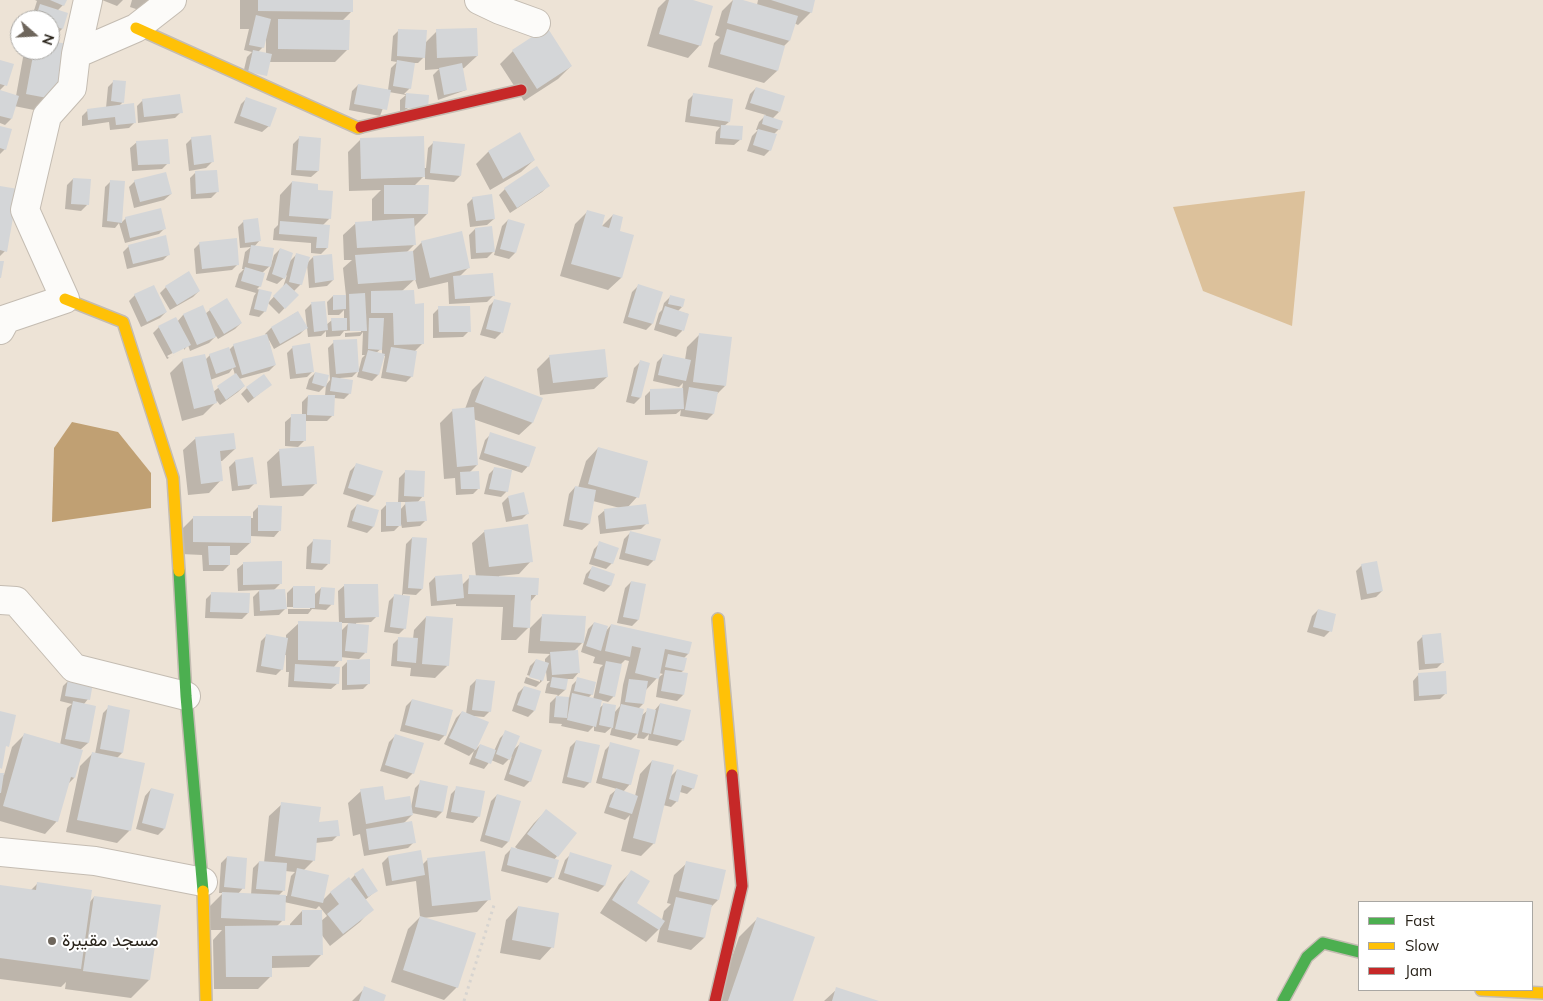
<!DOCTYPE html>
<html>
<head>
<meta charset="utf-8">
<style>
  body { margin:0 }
  #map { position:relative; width:1543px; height:1001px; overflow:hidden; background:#ede3d6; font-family:Mulish,sans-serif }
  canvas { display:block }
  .legend { position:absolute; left:1358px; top:901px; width:175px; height:90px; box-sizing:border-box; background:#fff; border:1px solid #a9a7a3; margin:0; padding:6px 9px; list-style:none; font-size:15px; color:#29231a }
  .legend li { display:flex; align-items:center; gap:10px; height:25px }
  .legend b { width:25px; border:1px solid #a9a7a3 }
  .north { position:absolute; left:10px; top:10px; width:50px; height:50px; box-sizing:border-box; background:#fff; border:1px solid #a9a7a3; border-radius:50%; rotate:109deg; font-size:14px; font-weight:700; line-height:20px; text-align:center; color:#29231a }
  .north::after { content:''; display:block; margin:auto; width:18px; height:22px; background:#6e665c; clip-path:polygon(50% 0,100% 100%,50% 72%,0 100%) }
</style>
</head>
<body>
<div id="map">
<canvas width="1543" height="1001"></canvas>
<ul class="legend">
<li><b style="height:6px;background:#4caf50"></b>Fast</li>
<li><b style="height:6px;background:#ffc107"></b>Slow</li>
<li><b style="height:6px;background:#c62828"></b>Jam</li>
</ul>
<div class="north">N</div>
</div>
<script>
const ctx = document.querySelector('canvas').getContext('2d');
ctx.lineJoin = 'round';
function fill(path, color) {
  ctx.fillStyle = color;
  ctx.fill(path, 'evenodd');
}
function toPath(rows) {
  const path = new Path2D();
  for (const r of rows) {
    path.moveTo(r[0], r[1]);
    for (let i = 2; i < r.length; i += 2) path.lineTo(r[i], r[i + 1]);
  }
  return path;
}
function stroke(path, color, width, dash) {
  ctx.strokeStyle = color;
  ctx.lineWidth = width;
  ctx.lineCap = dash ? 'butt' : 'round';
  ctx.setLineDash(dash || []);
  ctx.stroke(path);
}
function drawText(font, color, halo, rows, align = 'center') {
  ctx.font = font + ' Mulish,Vazirmatn,sans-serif';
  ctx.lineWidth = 4;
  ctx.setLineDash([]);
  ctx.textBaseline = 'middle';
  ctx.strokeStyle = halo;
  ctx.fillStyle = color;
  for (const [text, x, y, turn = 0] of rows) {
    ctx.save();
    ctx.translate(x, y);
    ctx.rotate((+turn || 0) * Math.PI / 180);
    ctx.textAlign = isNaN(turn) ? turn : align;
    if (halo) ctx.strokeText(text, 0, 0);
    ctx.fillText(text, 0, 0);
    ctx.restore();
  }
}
const forest = toPath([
  [1305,191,1292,326,1203,291,1173,207]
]);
const water = toPath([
  [72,422,118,432,151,473,151,508,52,522,54,448]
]);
const shadow = toPath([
  [35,0,65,0,63,5,57,11,66,14,62,29,56,35,50,33,50,20,31,20,37,1],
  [102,0,123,0,117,6],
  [132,0,156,0,148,13,130,7],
  [240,0,352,0,352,11,342,21,348,49,335,62,269,62,242,78,247,57,252,52,244,50,249,29,240,29],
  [266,38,266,54,258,52,263,47],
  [666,0,689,0,700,45,688,58,647,46,658,8],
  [733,0,738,0,757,5,758,0,814,0,811,12,798,25,794,23,789,41,784,46,777,71,764,83,708,67,714,43,720,37,715,35,722,11],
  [399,30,425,43,437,31,477,56,464,68,461,69,466,90,438,100,433,75,439,69,425,70,425,56,418,63,414,63,410,88,404,94,428,96,400,113,400,100,406,95,389,92,380,116,349,110,352,91,358,85,388,90,391,68,397,62,391,61,393,36],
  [50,42,67,45,44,112,14,106,11,119,5,125,0,123,0,92,16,96,24,52,26,50,50,50],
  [513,51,571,66,558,79,524,101,500,64],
  [0,61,5,85,0,90],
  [114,81,123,102,119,106,135,122,129,128,110,130,109,122,82,126,82,116,88,110,106,108,108,87],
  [756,88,779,112,772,119,779,129,774,134,770,150,764,156,747,151,752,136,758,130,756,130,759,122,766,115,745,109,750,94],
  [694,94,729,122,724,126,741,139,734,145,715,144,716,132,720,127,685,122,688,100],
  [247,98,269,126,262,132,234,123,241,104],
  [143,100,181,112,175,118,138,123,137,106],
  [0,127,5,149,0,154],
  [520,134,534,160,521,172,490,190,476,164,488,152],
  [192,138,212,162,206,168,189,171,186,144],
  [299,138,318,171,311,177,291,175,293,144],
  [361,139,424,168,426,168,428,148,434,142,460,176,454,182,425,179,425,175,414,186,427,214,414,227,415,244,407,252,412,252,422,242,469,267,459,277,493,296,487,302,449,304,448,282,418,289,415,279,402,291,414,305,423,343,414,352,412,376,406,382,381,378,385,356,383,356,378,375,372,381,357,377,362,358,365,355,362,355,363,332,360,336,345,337,345,333,361,332,361,330,344,331,340,336,326,337,326,331,321,336,308,337,305,310,311,304,324,302,326,325,332,320,344,319,344,310,339,315,328,315,327,302,333,296,346,296,343,268,352,260,344,260,343,235,356,223,372,222,372,199,381,190,349,191,348,152],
  [382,348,382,355,376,353],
  [137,142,168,163,162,169,132,171,130,148],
  [196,172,217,192,211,198,191,199,190,178],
  [73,179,87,205,81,211,65,209,67,185],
  [111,181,124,182,121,223,126,218,165,228,159,234,125,243,119,223,115,228,102,227,105,187],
  [135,181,171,194,164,200,134,208,129,187],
  [292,182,316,191,330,218,322,226,327,248,321,254,311,253,311,243,273,240,274,229,278,225,280,195],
  [548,186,542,192,510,213,499,195,505,189],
  [0,187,5,251,0,256],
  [473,198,494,219,487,225,470,227,467,204],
  [587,212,600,228,613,215,621,278,608,290,560,276,575,224],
  [508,220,523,225,515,253,509,259,494,255,502,226],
  [244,221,260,240,254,247,271,265,274,255,280,249,289,262,296,255,301,284,293,292,297,295,279,314,268,303,283,287,287,275,277,284,266,280,271,265,262,273,260,286,257,289,270,293,265,311,259,317,249,315,254,296,256,293,235,287,239,274,244,269,242,269,245,252,251,247,240,248,238,227],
  [475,229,493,252,487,258,471,259,469,235],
  [200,243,238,264,232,270,196,274,194,249],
  [129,246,169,254,163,260,127,269,123,252],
  [313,257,333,280,327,286,309,288,307,263],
  [638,286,652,324,646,330,623,323,632,292],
  [166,287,199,291,193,297,170,310,160,293],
  [135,295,166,312,160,318,141,327,129,301],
  [670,297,682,307,678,311,688,314,682,331,676,337,654,330,659,313,662,310,664,303],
  [495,300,510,304,501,333,495,339,480,335,489,306],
  [202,307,205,314,210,310,241,323,235,329,218,339,216,336,209,343,190,351,188,345,184,350,184,347,167,356,169,358,184,350,167,359,153,333,159,327,177,322,183,315],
  [439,308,469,331,463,337,433,338,433,314],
  [297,312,306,328,300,334,274,349,268,338,275,365,269,371,239,379,244,386,238,392,220,405,217,401,203,415,182,421,170,373,183,360,205,360,210,355,229,350,234,345,266,335,265,334,271,328],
  [233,368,235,375,213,392,210,380,229,373],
  [700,334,725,386,716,395,713,414,707,420,680,416,681,410,676,414,645,415,645,396,651,390,682,390,683,383,679,387,653,381,657,362,663,356,685,360,687,347],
  [334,342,358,371,352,377,340,378,350,393,344,399,334,398,333,415,327,421,305,421,305,440,298,447,285,446,285,422,292,416,302,416,302,402,308,396,325,396,326,385,330,380,328,348],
  [293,347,313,371,307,377,290,379,287,353],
  [550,356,607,377,594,389,540,395,537,369],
  [640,362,640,398,634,404,626,402,634,368],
  [315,373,325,386,319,392,306,389,309,379],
  [485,377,541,398,532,423,519,435,473,419,477,465,469,473,479,488,473,494,456,495,455,478,444,479,440,423,453,410,465,409,472,390],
  [270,385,248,403,241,394,247,388],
  [491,434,528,466,522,473,479,459,485,440],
  [196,438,235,449,222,461,219,461,221,480,209,493,188,495,183,450],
  [598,448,637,497,627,508,647,523,641,529,600,534,598,516,605,510,620,508,593,501,589,524,582,530,563,526,569,494,575,487,578,488,586,461],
  [280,450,316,483,303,496,270,498,267,462],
  [235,461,255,483,249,489,232,491,229,467],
  [356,465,381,472,374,496,368,502,343,494,350,471],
  [495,468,507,491,501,497,484,494,489,474],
  [405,472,423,496,417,503,426,520,420,526,402,528,401,524,394,531,381,532,381,510,387,504,398,503,399,478],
  [400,502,407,502,400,510],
  [508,497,528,513,522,519,506,522,502,503],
  [357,505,378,511,373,527,367,533,347,527,351,511],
  [259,506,280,530,274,537,250,536,250,543,237,555,229,555,229,565,223,571,203,571,202,555,181,554,181,530,194,517,253,518,253,512],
  [485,531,531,561,519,574,499,576,499,578,537,594,530,602,529,627,516,640,501,640,503,607,456,606,456,604,431,606,429,583,435,577,462,585,470,577,476,577,472,543],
  [630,533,654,560,648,566,619,559,624,539],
  [412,538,422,589,416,595,403,594,405,628,399,634,384,632,389,601,395,595,402,596,406,544],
  [313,541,328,564,322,570,306,569,307,547],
  [600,543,612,563,606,569,589,564,594,549],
  [244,563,280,584,274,590,286,608,279,615,254,616,253,597,260,590,238,591,237,569],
  [1362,565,1382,591,1376,597,1361,600,1356,571],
  [592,568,613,575,610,586,604,592,583,584,586,574],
  [631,582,638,620,632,626,617,623,625,588],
  [345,585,377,616,371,622,356,623,365,653,359,659,340,657,340,660,333,668,338,683,331,689,288,687,289,672,286,672,286,655,284,655,282,669,276,675,256,672,261,641,267,635,286,639,286,635,299,623,339,623,338,591],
  [341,623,349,623,341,631],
  [293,587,314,595,321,588,332,604,326,610,312,609,308,614,288,614,288,609,310,609,310,607,287,607,287,593],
  [212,593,248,613,242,619,205,618,206,599],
  [1318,610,1330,631,1324,637,1307,632,1312,616],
  [542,616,583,642,574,651,579,672,573,679,567,679,565,690,557,697,569,698,572,685,578,679,592,694,588,698,593,700,600,668,603,665,593,663,595,657,581,652,588,629,594,623,606,631,611,625,690,643,688,654,683,659,685,659,683,671,680,673,683,695,677,701,656,697,659,677,663,674,659,673,657,678,645,691,643,704,638,709,641,716,648,710,654,711,660,704,683,740,677,746,648,740,649,734,644,739,637,738,638,733,631,740,610,735,612,727,605,733,594,731,594,726,588,732,561,726,562,724,549,723,550,703,558,695,545,693,547,684,550,681,547,681,546,671,542,681,536,687,524,683,526,677,540,682,540,679,527,675,530,666,536,660,545,663,545,659,550,654,528,653,530,628],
  [625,660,629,661,623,685,620,706,614,713,603,705,598,709,600,700,608,702,614,696,620,665],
  [426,617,448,665,435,678,410,676,411,668,391,666,393,644,399,638,413,639,414,630],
  [1423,636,1443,662,1437,668,1419,670,1417,642],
  [348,661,369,683,363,689,342,690,342,667],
  [1419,674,1446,693,1440,699,1414,701,1413,681],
  [69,680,88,699,84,704,88,743,80,750,81,751,74,778,68,784,57,821,45,834,0,821,0,774,4,775,12,747,24,735,60,745,67,708,72,704,60,701,63,686],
  [476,680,490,711,484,717,473,716,487,723,474,751,475,750,469,756,444,744,456,718,462,712,466,714,470,686],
  [524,687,534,711,528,717,512,711,518,693],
  [412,700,445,735,439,741,400,731,406,706],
  [109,707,122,753,116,759,130,830,117,843,66,832,80,766,92,754,95,754,103,713],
  [506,732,512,751,520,744,530,781,524,787,504,780,512,756,503,765,491,760,484,769,469,764,474,751,480,745,494,751,500,738],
  [395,736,413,773,407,779,380,771,389,742],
  [576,741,590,782,584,788,562,783,570,747],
  [611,744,630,784,623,792,635,796,640,774,652,761,669,778,677,770,693,788,687,794,680,792,677,801,671,807,663,805,654,843,641,856,621,851,630,815,625,820,604,813,610,795,617,789,596,783,605,750],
  [421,782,447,787,442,812,436,818,412,813,412,815,403,824,414,842,408,848,364,856,360,834,353,836,348,803,361,791,384,801,411,807,415,788],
  [457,788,479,816,473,823,446,818,451,794],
  [151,789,164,829,158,835,136,829,145,796],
  [497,795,508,842,502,848,480,841,491,801],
  [282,804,338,835,332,841,315,843,314,860,303,871,322,901,331,892,350,880,355,875,376,891,365,900,372,909,360,922,330,946,321,934,321,955,309,967,271,968,271,976,258,989,214,989,213,940,222,930,209,930,210,906,223,893,219,893,221,863,227,857,243,888,238,894,251,895,253,868,259,862,264,863,269,816],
  [285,871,295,872,291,876,287,896,278,896,284,890],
  [284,902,316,909,319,906,327,916,321,921,302,911,290,924,290,926,277,926,283,920],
  [546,811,575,833,554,860,553,877,547,883,501,871,505,855,511,849,520,851,515,847,534,823],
  [420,852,422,865,428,859,489,899,477,912,423,918,457,987,444,1000,391,982,408,929,420,917,416,881,386,886,382,863,388,857],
  [571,854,610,866,604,886,598,892,558,879,565,860],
  [687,863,718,900,711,907,704,938,691,950,657,942,660,928,646,942,600,913,619,884,632,871,635,904,662,920,664,911,671,904,667,903,674,875],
  [37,884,89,903,94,897,149,980,131,998,65,989,66,982,61,987,0,979,0,886,31,890],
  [518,907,552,947,540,960,500,953,506,920],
  [757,919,792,1001,717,1001,739,937],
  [365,988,382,1001,352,1001],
  [837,989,876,1001,824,1001]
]);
const building = toPath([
  [50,0,67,0,64,6],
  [258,0,353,0,353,12,258,11],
  [669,0,693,0,713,6,701,46,659,34],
  [733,0,743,0,798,16,790,41,727,23],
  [771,0,815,0,812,13],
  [40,4,68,13,63,29,50,25,50,20,35,20],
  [256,15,271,19,264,48,249,45],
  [278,19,350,20,349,50,278,49],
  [547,27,572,66,537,89,512,50],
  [477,28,478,56,437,58,436,29],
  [398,29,427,30,425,58,397,56],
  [727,29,785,46,778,71,720,54],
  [50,41,68,44,58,100,26,94,34,50,50,50],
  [253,50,272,54,267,76,248,72],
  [0,60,14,64,7,86,0,84],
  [397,60,415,63,411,89,393,86],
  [462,63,467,90,444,95,439,68],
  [113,80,126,81,124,103,111,101],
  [358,84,391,90,387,110,354,104],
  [756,87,785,96,780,112,750,103],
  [0,90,19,96,12,119,0,116],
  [406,93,429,95,428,109,405,108],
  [693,93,733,99,730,122,690,116],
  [180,94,183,113,144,117,142,99],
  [246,97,277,108,270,127,240,116],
  [134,103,136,123,116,125,115,117,88,120,87,109],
  [764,115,783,121,780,130,762,124],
  [721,125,743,126,742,140,720,138],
  [0,126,12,129,6,150,0,148],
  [758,129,777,134,771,151,753,145],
  [520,132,535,160,503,179,488,151],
  [211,135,214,162,194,165,191,137],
  [299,136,321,138,319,171,296,170],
  [424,136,425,177,361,179,360,138],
  [168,139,170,164,138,165,136,141],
  [433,141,465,144,461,176,430,173],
  [537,166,550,186,517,208,504,188],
  [217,170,219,192,196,194,195,171],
  [166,172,172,194,140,202,134,180],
  [73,178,91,179,89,205,71,204],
  [110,180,125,181,122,223,107,221],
  [292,181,318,184,318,190,333,191,331,219,289,216],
  [384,185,429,185,428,214,384,214],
  [0,186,18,189,7,252,0,250],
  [492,194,495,219,476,221,472,197],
  [161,208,166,229,130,238,125,217],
  [587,210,605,215,602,226,609,228,613,214,623,217,620,231,634,235,622,278,571,264],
  [258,218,261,241,245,243,243,220],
  [414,218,416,245,357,248,355,222],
  [508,219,525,224,516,253,500,249],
  [280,221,330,225,328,248,316,248,317,237,279,234],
  [492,226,495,252,476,253,475,228],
  [462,231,470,268,430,278,421,241],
  [166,235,170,255,133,264,128,245],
  [237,238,239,265,202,269,199,242],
  [251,245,274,248,271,267,248,263],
  [280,248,293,253,285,279,272,274],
  [413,251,416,280,358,284,355,255],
  [296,253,310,257,302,285,289,282],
  [332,254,334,280,315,283,313,256],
  [0,261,4,261,1,278,0,278],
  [245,267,265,273,261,287,241,281],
  [189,271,200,291,177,305,165,286],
  [493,273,495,296,455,299,453,276],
  [286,283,299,295,285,309,273,296],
  [638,284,663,292,653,324,628,317],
  [154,285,167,312,147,322,134,294],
  [259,289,272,292,266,312,254,309],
  [414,290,415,304,424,303,424,344,394,345,393,313,371,313,371,291],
  [365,293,367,331,350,331,349,294],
  [333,295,346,295,346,309,333,310],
  [670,295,685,299,683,307,668,304],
  [227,298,242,323,224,334,209,309],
  [494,299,511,303,503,333,486,329],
  [325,301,328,330,314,332,311,302],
  [203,305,216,337,197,345,183,314],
  [438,306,470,306,471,332,439,332],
  [665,306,689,314,684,331,659,324],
  [298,311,308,328,280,344,271,327],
  [176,317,191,345,173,354,158,326],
  [331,318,347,318,347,330,332,331],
  [369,318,384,318,382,350,368,349],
  [699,333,732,337,726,386,693,382],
  [267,334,276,365,242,375,233,344],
  [357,339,359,372,336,374,333,340],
  [310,343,314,372,296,374,292,346],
  [229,347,236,367,216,374,209,354],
  [391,347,417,351,413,377,386,372],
  [605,349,608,377,553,383,549,355],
  [368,350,385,354,379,375,362,371],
  [205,354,217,403,194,409,182,359],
  [663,354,691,360,686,381,658,375],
  [640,360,650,363,641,398,631,396],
  [315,372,329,375,326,387,312,383],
  [236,373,245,386,226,400,217,386],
  [264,374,272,385,254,398,246,387],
  [485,376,543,398,533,423,475,402],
  [332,377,353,380,351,394,330,391],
  [689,387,718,392,714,414,685,410],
  [683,388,684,409,650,410,650,389],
  [308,395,335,395,334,416,307,415],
  [474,407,478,465,457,467,452,409],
  [291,414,306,414,306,441,290,441],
  [490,432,536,447,529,467,484,453],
  [234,433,236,449,220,451,223,481,201,484,195,437],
  [314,446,317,484,282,486,279,449],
  [598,447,648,461,639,498,588,484],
  [253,457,257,484,238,486,235,460],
  [356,463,383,471,375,496,348,488],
  [494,467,512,470,508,492,489,489],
  [405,470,425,471,424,497,404,496],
  [479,471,480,489,461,489,460,472],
  [575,486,596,490,590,524,569,520],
  [524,492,529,514,512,517,508,496],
  [425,501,427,521,407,522,405,502],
  [386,502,401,502,401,526,386,526],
  [357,504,379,510,374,527,352,521],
  [646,504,649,524,606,529,604,509],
  [258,505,282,506,281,531,258,531],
  [193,516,251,516,251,543,193,542],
  [528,524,533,562,489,567,484,530],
  [630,531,661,539,655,561,625,553],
  [412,537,427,538,423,589,408,588],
  [313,539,331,540,330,564,311,563],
  [599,541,619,548,613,564,594,558],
  [208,546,230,546,230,565,209,565],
  [282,561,282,584,243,585,243,562],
  [1377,561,1383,591,1367,594,1361,564],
  [592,566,615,574,611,586,588,578],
  [462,574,464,598,437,601,435,576],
  [469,575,539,578,538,595,531,595,530,628,513,627,515,595,468,594],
  [631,581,646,584,639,620,623,617],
  [344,584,378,584,379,617,345,618],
  [293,586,315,586,315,608,293,608],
  [321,587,335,588,334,605,319,604],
  [285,589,287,609,260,611,259,590],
  [211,592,250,593,249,613,210,612],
  [394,594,410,596,406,629,390,627],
  [1318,609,1336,614,1332,632,1313,627],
  [542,614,586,616,584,643,540,641],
  [426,616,453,618,449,666,422,664],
  [298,621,342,622,342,661,298,660],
  [594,622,608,626,601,651,586,646],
  [348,623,369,625,367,653,345,651],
  [611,624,692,642,689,654,665,649,659,679,635,673,641,648,632,646,630,657,605,651],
  [1441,633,1444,663,1425,664,1422,635],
  [266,634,288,638,283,670,261,666],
  [398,637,418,638,416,663,397,661],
  [578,650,580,673,552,675,550,652],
  [668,654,687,658,684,671,665,667],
  [370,659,370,684,347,685,347,660],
  [536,659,549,663,543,681,529,677],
  [606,661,622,664,615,697,599,693],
  [295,664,340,667,339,684,294,681],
  [665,670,688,673,684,695,661,691],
  [1446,671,1447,694,1419,696,1418,673],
  [552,677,568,679,566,690,550,687],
  [577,677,596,682,593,695,574,691],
  [68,679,93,683,90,700,65,696],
  [476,679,495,681,491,712,472,710],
  [629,679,648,681,644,704,625,702],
  [524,686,541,691,535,711,517,705],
  [572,693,602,700,596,727,567,720],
  [556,696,569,697,567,718,554,717],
  [412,699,453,710,446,736,405,725],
  [73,701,96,706,89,743,65,739],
  [603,703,616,705,613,728,599,725],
  [660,703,691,710,684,741,653,734],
  [621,704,644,709,638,734,615,729],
  [108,705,130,710,123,753,100,749],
  [647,708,656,710,651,734,642,732],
  [0,711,16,715,9,747,6,746,2,769,0,768],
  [462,711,489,722,476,750,449,738],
  [505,730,520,736,510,760,496,754],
  [24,733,83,750,75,778,71,777,58,822,3,806],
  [395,734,424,743,414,774,385,765],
  [576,740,600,745,591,783,567,777],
  [520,742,542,750,531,782,509,774],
  [610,742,640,750,631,785,602,778],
  [480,744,496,750,491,764,475,758],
  [92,752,145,763,131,831,77,820],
  [652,760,674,765,655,844,633,838],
  [677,769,698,775,694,789,682,785,678,802,669,799],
  [0,773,4,773,1,793,0,793],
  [420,780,448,786,443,812,415,807],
  [383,786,385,800,410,796,413,815,366,824,360,789],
  [456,786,485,791,480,817,451,812],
  [151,788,174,794,165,829,142,823],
  [616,788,638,796,632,814,609,807],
  [497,794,521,801,509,842,485,835],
  [281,802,321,807,319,822,338,820,340,836,317,838,315,861,275,856],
  [546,809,577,833,558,857,527,834],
  [412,821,416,843,369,850,366,829],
  [511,847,559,860,554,878,507,865],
  [421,850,425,875,392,881,388,856],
  [485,851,491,900,432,906,427,858],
  [570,852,612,865,605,886,564,873],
  [227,856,247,858,245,889,224,887],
  [259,861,287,863,285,891,256,889],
  [686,861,726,870,719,900,679,891],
  [297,868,329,875,323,903,291,896],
  [363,868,378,891,368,897,354,874],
  [631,870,650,881,637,903,665,921,659,930,612,900],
  [349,877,374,910,343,934,327,914,339,904,330,892],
  [37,882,92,890,81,969,0,958,0,885,36,890],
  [222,892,286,895,285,921,221,918],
  [94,896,161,905,150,980,83,971],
  [676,897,712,905,705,938,668,930],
  [518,906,559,913,554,948,512,940],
  [302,910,322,910,323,955,272,956,272,977,226,977,225,926,302,925],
  [420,916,476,933,458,988,403,970],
  [757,917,815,937,793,1001,728,1001],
  [364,986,386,995,384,1001,359,1001],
  [836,987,879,1001,832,1001]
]);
const path = toPath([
  [464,1001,495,902]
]);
const street = toPath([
  [479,0,500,10,536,23],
  [76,54,136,28,172,0],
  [0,330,6,319,65,299,25,210,47,116,72,88,76,54,88,0],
  [0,600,16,601,74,668,186,696],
  [0,852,95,861,203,882]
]);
const fast = toPath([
  [179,571,186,696,203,891],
  [1283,1001,1307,957,1323,943,1359,952]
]);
const slow = toPath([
  [136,28,358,128,361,127],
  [65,299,123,322,173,478,179,571],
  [718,619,732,775],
  [203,891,206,1001],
  [1481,990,1543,993]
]);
const jam = toPath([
  [361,127,521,90],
  [715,1001,742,886,732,775]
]);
const markers = [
  [52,941,5,"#6e665c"]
];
const poiNames = [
  ["مسجد مقيبرة",62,941]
];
fill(forest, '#dcc19b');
fill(water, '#c0a073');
fill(shadow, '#0003');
fill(building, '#d4d6d8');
stroke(street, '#c4bcb2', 30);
stroke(fast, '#c4bcb2', 14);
stroke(slow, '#c4bcb2', 14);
stroke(jam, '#c4bcb2', 14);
stroke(path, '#d7d4d0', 3, [2.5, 4]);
stroke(street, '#fcfbf9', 28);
stroke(fast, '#4caf50', 11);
stroke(slow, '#ffc107', 11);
stroke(jam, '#c62828', 11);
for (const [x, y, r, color] of markers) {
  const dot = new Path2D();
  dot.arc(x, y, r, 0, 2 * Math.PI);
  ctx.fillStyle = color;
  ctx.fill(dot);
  stroke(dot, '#fff', 2);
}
drawText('18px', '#29231a', '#fff', poiNames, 'left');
</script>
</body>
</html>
